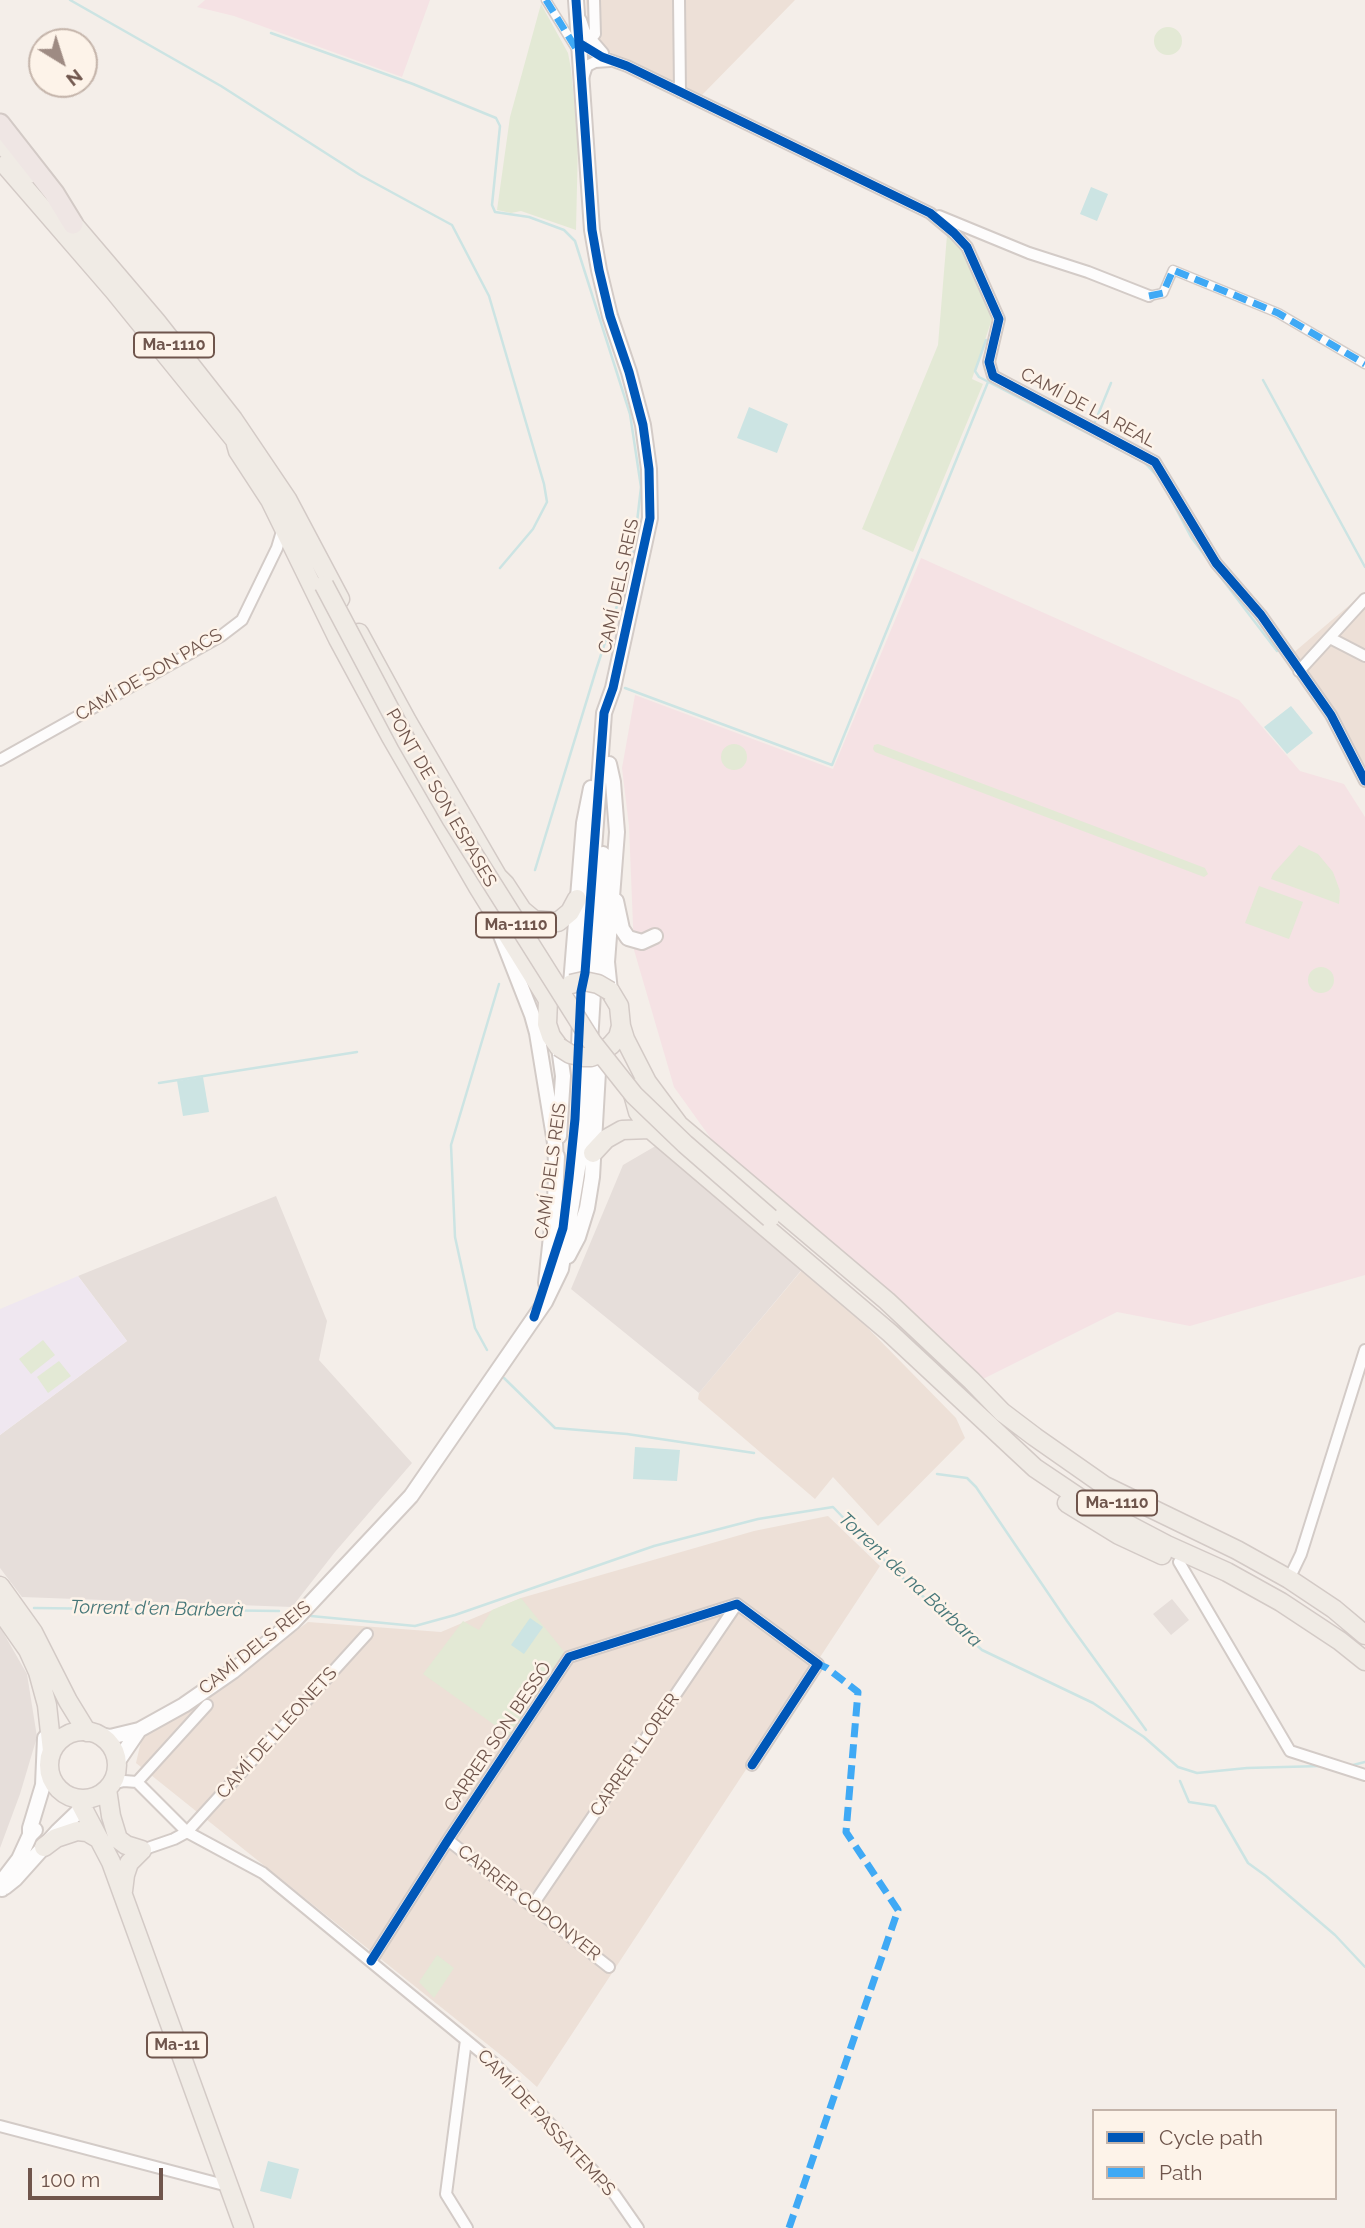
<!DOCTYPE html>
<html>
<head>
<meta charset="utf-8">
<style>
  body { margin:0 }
  #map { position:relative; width:1365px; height:2228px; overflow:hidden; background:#f4eee9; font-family:Raleway,sans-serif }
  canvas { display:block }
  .legend { position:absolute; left:1092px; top:2109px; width:245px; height:91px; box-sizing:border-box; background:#fdf3e9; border:2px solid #c4b4aa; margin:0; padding:9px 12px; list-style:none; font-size:21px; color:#6f554c }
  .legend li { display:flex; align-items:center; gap:14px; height:35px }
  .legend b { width:35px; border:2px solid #c4b4aa }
  .north { position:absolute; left:28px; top:28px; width:70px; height:70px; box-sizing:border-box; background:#fdf3e9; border:2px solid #c4b4aa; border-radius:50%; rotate:142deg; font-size:19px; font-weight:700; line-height:28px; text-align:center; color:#6f554c }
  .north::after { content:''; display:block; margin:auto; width:24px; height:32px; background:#9e8b83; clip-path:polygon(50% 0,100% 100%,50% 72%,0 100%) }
  .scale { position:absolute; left:28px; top:2168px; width:135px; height:32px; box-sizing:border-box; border:4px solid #6f554c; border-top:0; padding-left:9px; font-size:21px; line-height:24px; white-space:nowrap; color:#6f554c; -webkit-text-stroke:5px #fdf3e9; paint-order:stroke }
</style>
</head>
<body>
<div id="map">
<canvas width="1365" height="2228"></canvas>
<ul class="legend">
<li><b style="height:9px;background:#0057b8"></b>Cycle path</li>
<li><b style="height:9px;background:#3fa9f5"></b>Path</li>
</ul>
<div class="north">N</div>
<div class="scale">100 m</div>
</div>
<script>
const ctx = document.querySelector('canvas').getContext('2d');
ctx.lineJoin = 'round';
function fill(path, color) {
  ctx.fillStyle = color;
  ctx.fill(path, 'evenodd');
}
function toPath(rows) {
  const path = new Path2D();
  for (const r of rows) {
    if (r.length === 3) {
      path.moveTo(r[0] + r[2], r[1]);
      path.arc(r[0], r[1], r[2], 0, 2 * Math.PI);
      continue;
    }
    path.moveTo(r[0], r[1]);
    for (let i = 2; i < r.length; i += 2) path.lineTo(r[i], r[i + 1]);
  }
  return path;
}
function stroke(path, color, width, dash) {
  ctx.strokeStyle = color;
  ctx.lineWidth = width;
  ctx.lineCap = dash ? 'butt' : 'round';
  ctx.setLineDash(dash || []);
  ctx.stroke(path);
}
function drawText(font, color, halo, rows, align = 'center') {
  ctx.font = font + ' Raleway,sans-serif';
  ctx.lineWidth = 5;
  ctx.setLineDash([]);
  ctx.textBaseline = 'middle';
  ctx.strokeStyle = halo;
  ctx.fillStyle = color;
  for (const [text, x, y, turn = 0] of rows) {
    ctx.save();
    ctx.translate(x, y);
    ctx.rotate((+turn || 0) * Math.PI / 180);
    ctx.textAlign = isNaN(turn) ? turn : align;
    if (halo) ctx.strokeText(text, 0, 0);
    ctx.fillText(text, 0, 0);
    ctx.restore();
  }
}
const residential = toPath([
  [586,0,795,0,702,95,588,42],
  [1365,592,1365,773,1292,654],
  [802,1270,859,1319,956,1418,965,1438,878,1526,833,1477,815,1499,698,1399,699,1393],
  [828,1516,880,1566,537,2087,507,2060,136,1763,142,1737,201,1702,308,1622,441,1632,521,1598,754,1531]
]);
const industrial = toPath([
  [659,1144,804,1267,699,1393,571,1289,623,1165],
  [276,1196,327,1321,319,1360,412,1463,335,1552,292,1607,22,1597,0,1568,0,1435,127,1341,78,1276],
  [1172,1599,1189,1620,1171,1635,1153,1614],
  [0,1627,27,1674,37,1737,20,1794,0,1848]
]);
const education = toPath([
  [78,1276,127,1341,0,1435,0,1309]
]);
const medical = toPath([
  [205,0,430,0,402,77,234,16,197,7],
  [921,558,1239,700,1300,771,1344,784,1365,817,1365,1275,1190,1326,1117,1312,983,1379,712,1140,674,1087,634,950,629,826,622,768,635,695,833,769]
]);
const green = toPath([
  [541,4,568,53,571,69,578,142,576,230,521,211,511,213,497,210,510,117],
  [1168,41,14],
  [947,235,954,237,964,247,992,319,972,379,983,384,913,552,862,529,938,345],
  [878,744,1205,868,1208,874,1204,877,875,752,873,749,874,745],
  [734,757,13],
  [1299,845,1318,854,1333,872,1340,891,1339,904,1271,879,1273,874],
  [1259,886,1303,902,1289,939,1245,923],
  [1321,980,13],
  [43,1340,55,1355,31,1374,19,1359],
  [59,1361,71,1376,48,1393,37,1377],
  [521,1598,566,1654,510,1736,423,1674,463,1621,479,1630,492,1610],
  [437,1955,454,1968,434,1998,419,1982]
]);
const water = toPath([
  [1091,187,1108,194,1097,221,1080,214],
  [749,407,788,424,777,453,737,438],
  [1291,706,1313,733,1287,754,1264,727],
  [203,1077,209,1112,183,1116,177,1081],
  [635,1447,680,1450,677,1481,633,1479],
  [530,1618,543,1627,524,1654,511,1645],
  [268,2161,299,2169,291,2199,260,2191]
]);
const stream = toPath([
  [70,0,221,86,360,175,452,225,489,296,544,484,547,502,533,529,500,568],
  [271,33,413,84,496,118,500,126,492,205,495,212,529,217,564,230,575,241,630,414,641,487,633,557,596,670,535,870],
  [986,340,975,371,979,377,1145,463,1157,476],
  [1263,380,1365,567],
  [1095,422,1111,383],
  [1166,490,1191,537,1208,560],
  [1216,571,1277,651],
  [625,688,832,765,988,382],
  [159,1083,357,1052],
  [487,1350,475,1328,455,1237,451,1145,499,984],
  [504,1378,555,1428,627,1434,754,1453],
  [937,1474,967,1478,976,1487,1067,1621,1146,1730],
  [34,1608,279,1611],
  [311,1616,415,1626,455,1615,654,1546,758,1519,833,1507,895,1571,982,1650,1093,1703,1144,1737,1178,1767,1197,1773,1247,1768,1321,1766],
  [1349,1766,1365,1762],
  [1180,1781,1189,1802,1215,1806,1248,1863,1266,1876,1335,1935,1365,1967]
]);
const pedestrian = toPath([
  [546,0,577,50],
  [1149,296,1163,293,1173,270,1278,313,1365,364]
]);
const minor = toPath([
  [679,0,680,92],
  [581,20,585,32,603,53],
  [591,39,595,34,594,0],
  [579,43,602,57,627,66,930,213,954,233,967,247,999,319,989,362,993,376,1155,462,1216,563,1261,615,1331,715,1365,781],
  [583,78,587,66,595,62,610,61],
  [939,216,1029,253,1088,272,1149,296],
  [1330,638,1365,656],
  [1299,671,1365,599],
  [0,760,221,636,242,620,277,548,283,528],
  [1179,1562,1290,1751,1365,1775],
  [1289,1579,1301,1554,1365,1350],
  [137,1782,207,1705],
  [112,1784,124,1781,137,1782,187,1832,263,1873,466,2040,495,2064,587,2164,615,2195,638,2228],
  [448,1840,609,1967],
  [142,1850,174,1839,187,1832,367,1634],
  [532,1906,737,1604],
  [371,1961,448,1840,569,1657,737,1604,818,1664,752,1765],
  [466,2040,446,2194,467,2228],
  [0,2126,228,2186]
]);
const tertiary = toPath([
  [576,0,592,230,599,270,610,316,629,372,643,425,649,469,650,518,613,688,604,713,585,973],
  [609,764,613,782,617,832,607,962,610,991],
  [616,901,622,929,628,938,642,942,655,936],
  [500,933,532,1015,537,1033,555,1143,556,1163],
  [595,973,603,854],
  [571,984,584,823,591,788],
  [590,1043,593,992],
  [559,1047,563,1076,559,1136],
  [579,1047,581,992],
  [568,1256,578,1237,587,1208,592,1177,599,1054],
  [546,1283,555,1199,557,1156],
  [98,1735,110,1737,139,1730,184,1705,233,1671,293,1622,411,1496,545,1302,561,1269,579,1162,588,1066],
  [118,1761,139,1730],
  [30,1835,30,1828,43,1785,45,1738],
  [5,1887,15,1879,58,1831,83,1807,86,1800],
  [2,1889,6,1876,19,1859,30,1835,35,1830]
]);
const primary = toPath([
  [0,142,29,174],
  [5,165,114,291,243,450],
  [64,213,156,321,233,419,287,499,340,599],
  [236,444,238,451,270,500,338,639,391,737,478,887,548,1000,547,1024,551,1036,559,1047],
  [359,633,407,721,499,879],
  [496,875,505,884,522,910,534,920,558,922,570,912,577,899],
  [621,1026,625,1039,647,1082,679,1125,887,1301,972,1381,1002,1412,1035,1437,1105,1486,1237,1550,1289,1579,1334,1609,1365,1635],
  [599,1054,611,1045,618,1037,621,1026,619,1006,610,991],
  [631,1087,638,1112,650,1129,890,1333,1035,1468,1087,1503,1167,1545,1227,1572,1281,1602,1340,1641,1365,1661],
  [593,1153,606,1139,622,1130,650,1129],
  [1067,1503,1119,1535,1162,1555],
  [0,1586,33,1632,68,1701,87,1732],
  [0,1610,28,1650,38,1672,47,1705,52,1751],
  [83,1765,34],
  [107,1789,111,1816,118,1839,126,1845,142,1850],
  [78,1799,111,1862,244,2228],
  [44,1847,56,1838,77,1831,87,1832,99,1839],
  [123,1891,125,1875,129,1863,142,1850]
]);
const motorway = toPath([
  [0,124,54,193,73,224]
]);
const primaryBridge = toPath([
  [324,585,407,742,452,820,592,1042,634,1095,685,1144,770,1218],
  [571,984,584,981,598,984,610,991],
  [559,1047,570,1054,584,1057,591,1057,599,1054]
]);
const quiet = toPath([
  [546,0,577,50],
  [1149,296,1163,293,1173,270,1278,313,1365,364],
  [789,2228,898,1910,846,1832,858,1692,827,1668,818,1664]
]);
const cycleway = toPath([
  [579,43,602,57,627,66,930,213,954,233,967,247,999,319,989,362,993,376,1155,462,1216,563,1261,615,1331,715,1365,781],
  [534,1317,563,1228,569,1178,575,1119,581,992,585,973,604,713,613,688,650,518,649,469,643,425,629,372,610,316,599,270,592,230,576,0],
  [371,1961,448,1840,569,1657,737,1604,818,1664,752,1765]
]);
const shields = [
  [174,345,80],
  [516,925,80],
  [1117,1503,80],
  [177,2045,60]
];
const shieldNames = [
  ["Ma-1110",174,345],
  ["Ma-1110",516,925],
  ["Ma-1110",1117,1503],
  ["Ma-11",177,2045]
];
const streetNames = [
  ["CAMÍ DE LA REAL",1088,408,28],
  ["CAMÍ DELS REIS",619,586,-78],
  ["CAMÍ DE SON PACS",149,675,-30],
  ["PONT DE SON ESPASES",441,798,60],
  ["CAMÍ DELS REIS",551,1171,-82],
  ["CAMÍ DELS REIS",255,1648,-39],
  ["CAMÍ DE LLEONETS",277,1733,-48],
  ["CARRER SON BESSÓ",498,1737,-56],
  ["CARRER LLORER",635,1755,-56],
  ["CARRER CODONYER",529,1903,38],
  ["CAMÍ DE PASSATEMPS",546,2123,47]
];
const waterNames = [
  ["Torrent de na Bàrbara",910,1580,43],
  ["Torrent d'en Barberà",157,1609,1]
];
fill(residential, '#ede0d7');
fill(industrial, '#e6deda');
fill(education, '#efe7f0');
fill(medical, '#f5e2e4');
fill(green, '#e3e9d5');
fill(water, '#cce4e3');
stroke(stream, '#cce4e3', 2.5);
stroke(pedestrian, '#d3cbc7', 11);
stroke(minor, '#d3cbc7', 14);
stroke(tertiary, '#d3cbc7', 18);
stroke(primary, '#d3cac6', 21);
stroke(motorway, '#d3cac6', 23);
stroke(pedestrian, '#fdfcfc', 8);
stroke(minor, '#fdfcfc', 10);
stroke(tertiary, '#fdfcfc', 14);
stroke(primary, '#f0ebe5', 18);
stroke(motorway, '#efe6e4', 19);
stroke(primaryBridge, '#d3cac6', 21, []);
stroke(primaryBridge, '#f0ebe5', 18);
stroke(quiet, '#3fa9f5', 7, [14, 7]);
stroke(cycleway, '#0057b8', 9);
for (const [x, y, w] of shields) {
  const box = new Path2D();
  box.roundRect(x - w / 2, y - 12.5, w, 25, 5);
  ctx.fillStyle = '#fdf3e9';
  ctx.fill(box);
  stroke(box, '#6f554c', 2);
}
drawText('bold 16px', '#6f554c', null, shieldNames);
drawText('18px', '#6f554c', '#fdf3e9', streetNames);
drawText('italic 19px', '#467779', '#fdf3e9', waterNames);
</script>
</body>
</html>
